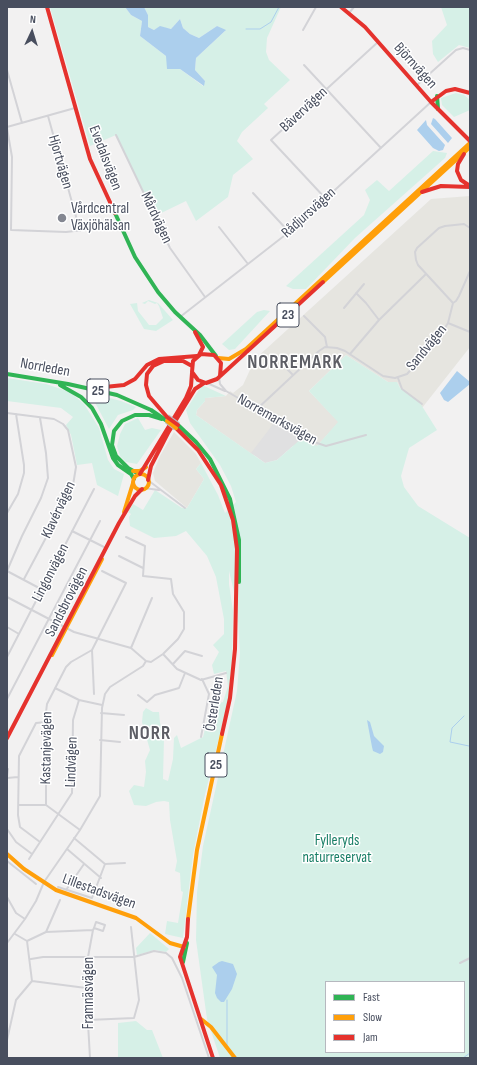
<!DOCTYPE html>
<html>
<head>
<meta charset="utf-8">
<style>
  body { margin:0 }
  #map { position:relative; width:477px; height:1065px; overflow:hidden; background:#f2f1f1; font-family:"Sofia Sans Condensed",sans-serif }
  canvas { display:block }
  .frame { position:absolute; inset:0; border:8px solid #484e5e; pointer-events:none }
  .legend { position:absolute; left:325px; top:981px; width:140px; height:72px; box-sizing:border-box; background:#fff; border:1px solid #b6b8bf; margin:0; padding:5px 7px; list-style:none; font-size:12px; color:#484e5e }
  .legend li { display:flex; align-items:center; gap:8px; height:20px }
  .legend b { width:20px; border:1px solid #b6b8bf }
  .north { position:absolute; left:12px; top:12px; width:40px; height:40px; -webkit-text-stroke:3px #fff; paint-order:stroke; rotate:4deg; font-size:11px; font-weight:700; line-height:16px; text-align:center; color:#484e5e }
  .north::after { content:''; display:block; margin:auto; width:14px; height:18px; background:#484e5e; clip-path:polygon(50% 0,100% 100%,50% 72%,0 100%) }
</style>
</head>
<body>
<div id="map">
<canvas width="477" height="1065"></canvas>
<div class="frame"></div>
<ul class="legend">
<li><b style="height:5px;background:#30b455"></b>Fast</li>
<li><b style="height:5px;background:#ff9f0a"></b>Slow</li>
<li><b style="height:5px;background:#e5322d"></b>Jam</li>
</ul>
<div class="north">N</div>
</div>
<script>
const ctx = document.querySelector('canvas').getContext('2d');
ctx.lineJoin = 'round';
function fill(path, color) {
  ctx.fillStyle = color;
  ctx.fill(path, 'evenodd');
}
function toPath(rows) {
  const path = new Path2D();
  for (const r of rows) {
    if (r.length === 3) {
      path.moveTo(r[0] + r[2], r[1]);
      path.arc(r[0], r[1], r[2], 0, 2 * Math.PI);
      continue;
    }
    path.moveTo(r[0], r[1]);
    for (let i = 2; i < r.length; i += 2) path.lineTo(r[i], r[i + 1]);
  }
  return path;
}
function stroke(path, color, width, dash) {
  ctx.strokeStyle = color;
  ctx.lineWidth = width;
  ctx.lineCap = dash ? 'butt' : 'round';
  ctx.setLineDash(dash || []);
  ctx.stroke(path);
}
function drawText(font, color, halo, rows, align = 'center') {
  ctx.font = font + ' "Sofia Sans Condensed",sans-serif';
  ctx.lineWidth = 3;
  ctx.setLineDash([]);
  ctx.textBaseline = 'middle';
  ctx.strokeStyle = halo;
  ctx.fillStyle = color;
  for (const [text, x, y, turn = 0] of rows) {
    ctx.save();
    ctx.translate(x, y);
    ctx.rotate((+turn || 0) * Math.PI / 180);
    ctx.textAlign = isNaN(turn) ? turn : align;
    if (halo) ctx.strokeText(text, 0, 0);
    ctx.fillText(text, 0, 0);
    ctx.restore();
  }
}
const commercial = toPath([
  [470,196,470,347,422,408,400,388,397,382,388,382,346,355,309,391,339,422,317,446,293,446,253,455,196,415,197,410,205,401,205,398,226,396,230,391,233,393,243,385,255,359,431,199],
  [174,432,196,454,201,463,196,469,204,479,187,508,155,481,153,473,160,456]
]);
const education = toPath([
  [274,423,302,438,277,460,265,463,251,453]
]);
const green = toPath([
  [50,7,125,7,131,15,142,21,140,36,166,56,180,69,203,86,205,81,195,70,196,58,225,31,217,26,199,38,190,34,183,28,180,19,171,29,160,27,154,30,148,27,148,15,144,7,281,7,267,38,266,52,269,60,290,80,264,104,268,108,242,132,237,141,253,159,233,175,228,197,196,221,186,201,155,216,116,135,90,146],
  [441,7,470,7,470,48,459,45,438,62,433,54,432,41,447,25],
  [456,93,464,95,470,100,470,110,454,117,442,105,441,98],
  [433,151,447,153,445,158,355,238,306,289,293,289,286,286,364,215,370,200,365,190,377,180,389,191],
  [149,300,158,303,173,320,156,331,144,329,130,304,137,303,138,311,146,321,149,325,156,325,163,318,159,306,157,303,155,304,148,301,145,304,142,303],
  [264,310,270,311,235,349,229,350,222,344,257,312],
  [346,355,388,382,397,382,400,388,420,403,437,430,409,448,401,476,404,487,418,506,470,538,470,1058,220,1058,207,1019,196,940,197,892,203,846,237,691,240,653,237,604,229,571,229,584,233,611,232,661,228,701,204,799,193,855,183,938,165,934,167,921,178,923,183,892,181,891,180,873,175,871,177,861,170,820,169,802,164,801,156,802,146,806,134,805,129,791,134,785,144,787,146,772,145,761,150,750,142,722,143,712,146,708,153,712,159,712,160,723,164,738,163,779,168,781,173,759,174,738,177,735,181,748,203,737,211,705,223,702,228,686,226,671,214,674,212,665,219,652,213,645,224,634,224,619,216,577,207,556,186,531,176,536,154,538,130,526,129,517,131,514,128,512,133,504,143,510,155,490,182,508,187,508,204,479,196,469,201,463,218,495,225,513,236,502,231,486,220,465,190,423,186,410,202,385,226,396,205,398,205,401,197,410,196,415,265,463,277,460,302,438,317,446,338,422,309,391],
  [326,982,464,982,464,1052,326,1052],
  [7,378,46,384,70,392,84,404,99,428,108,460,114,469,124,474,118,496,97,485,92,463,77,465,71,435,66,425,73,417,61,408,7,401],
  [90,393,121,401,136,407,133,410,118,415,109,429],
  [138,418,145,430,152,428,161,430,137,464,126,462,120,456,117,446,120,434,125,424],
  [150,933,169,949,166,952,155,950,137,955,136,948],
  [136,1021,147,1030,152,1030,163,1058,118,1058,118,1023]
]);
const water = toPath([
  [125,7,144,7,148,15,148,27,154,30,160,26,171,29,180,19,183,28,190,34,199,38,217,26,226,30,196,58,195,70,205,81,204,86,180,69,167,69,166,56,140,36,142,21,131,15],
  [433,118,435,119,452,138,448,143,431,124],
  [426,120,427,125,445,145,443,150,439,151,433,148,417,130],
  [457,371,470,382,470,384,448,402,444,400,440,393],
  [367,720,370,722,374,736,384,746,383,752,380,754,373,751,372,747],
  [222,961,233,964,237,974,232,989,224,1002,221,1002,217,998,215,993,217,975,212,967,219,962]
]);
const stream = toPath([
  [246,29,260,29,271,22,279,7],
  [464,716,452,728,450,742,469,746],
  [227,1045,227,1000],
  [463,1058,470,1053]
]);
const street = toPath([
  [349,13,354,7],
  [303,30,316,7],
  [304,65,381,148],
  [7,70,22,123],
  [416,86,456,50,463,48,470,50],
  [48,116,80,231],
  [7,127,75,108],
  [7,128,12,157,11,230,66,232,92,229,119,223],
  [116,135,170,248,205,297],
  [253,193,289,232],
  [326,199,271,140,378,42],
  [219,227,248,264],
  [356,293,366,303,379,320],
  [453,303,418,265,416,260,415,252,417,248,439,228,445,226,464,224,470,228],
  [344,308,364,284],
  [304,316,325,337,327,347],
  [180,317,289,232,431,102],
  [448,323,470,332],
  [350,354,379,320,426,274],
  [282,364,293,375],
  [219,377,220,384,226,391,317,443,326,446,366,435],
  [398,378,402,389,422,404],
  [207,383,225,391],
  [257,409,319,351,325,347,337,348,345,351,383,376,395,378,407,374,438,339,448,323,453,303,456,301,459,296,470,271],
  [7,413,54,419,63,424,68,430,76,467,73,485,66,500,24,579],
  [149,481,185,508],
  [144,488,159,490],
  [7,513,18,494,24,473,24,465,16,414],
  [72,531,104,547],
  [126,537,145,546,143,576,171,579,173,594,184,612,184,629,178,639,163,654,151,662,146,661],
  [119,556,143,568],
  [7,571,22,536,41,498,48,478,46,453,40,418],
  [7,571,41,589],
  [7,597,74,632,131,648,146,661],
  [7,627,19,634],
  [131,648,152,598],
  [92,650,94,694],
  [163,654,177,669,201,680,226,673],
  [7,657,94,489],
  [173,664,185,651,202,656],
  [55,688,79,700,102,705],
  [138,695,147,702,155,695,179,688,185,673],
  [7,699,100,521],
  [101,713,124,715],
  [201,737,209,694,202,679],
  [100,740,120,742],
  [7,777,8,769],
  [7,778,18,777],
  [19,805,46,805],
  [7,829,16,842,32,854],
  [80,830,46,805,46,712,47,704,66,667,71,662,92,650,126,583,102,571],
  [74,838,105,864],
  [40,842,20,827,18,815,19,756,36,723,46,722],
  [67,849,101,878],
  [29,859,72,793,73,720,79,700],
  [7,861,36,884],
  [105,864,125,863],
  [58,887,92,898,105,864],
  [66,890,84,864],
  [7,897,16,913,25,919],
  [46,932,60,900],
  [27,941,46,932,93,930],
  [7,943,25,919,36,901,44,882,80,830,100,796,102,708,105,694,110,687,143,666,146,661],
  [31,959,43,957,134,957,154,951,166,953,172,958,182,978,209,1058],
  [460,963,470,958],
  [32,981,86,988],
  [88,1020,134,1018,139,1000,131,927],
  [7,1040,16,1000,32,981,27,941,15,934],
  [90,1058,86,988,88,957,93,930,94,928,96,922,105,925,103,931,94,928]
]);
const fast = toPath([
  [437,96,438,109],
  [115,213,135,257,158,292,175,312,200,335,216,356],
  [7,374,68,384,117,395,151,410,167,421],
  [60,385,81,397,92,408,101,424,113,458,118,465,131,474,134,479],
  [178,425,196,442,210,459,230,499,239,540,239,582],
  [139,474,128,468,116,456,112,445,114,431,122,421,135,415,149,415,162,419],
  [183,962,187,943]
]);
const slow = toPath([
  [323,282,470,147],
  [218,358,229,359,246,349,470,143],
  [133,471,140,471,146,467],
  [141,482,8],
  [124,512,133,483],
  [52,655,102,559],
  [7,854,24,869,56,890,136,918,170,943,184,947],
  [188,919,197,850,222,734],
  [201,1019,211,1027,235,1058]
]);
const jam = toPath([
  [47,7,90,159,115,213],
  [341,7,365,27,431,102,470,141],
  [431,102,446,91,455,89,470,93],
  [464,154,458,164,457,171,461,180,470,186],
  [422,192,441,186,470,187],
  [195,332,203,347,199,355],
  [220,376,221,363,214,355,201,354,193,361,192,372,198,380,206,383,217,379,323,282],
  [95,388,124,385,135,379,147,365,159,359,197,356],
  [167,417,149,396,146,385,147,374,153,366,164,361,183,361,192,366],
  [176,428,198,450,221,485,233,520,237,549,235,649,230,698,222,734],
  [140,474,186,398,191,386,192,373],
  [148,480,151,466,168,433,195,389,204,383],
  [7,738,119,523,135,496,142,489],
  [188,919,187,937,180,957,213,1058]
]);
const slowBridge = toPath([
  [167,421,176,428]
]);
const jamBridge = toPath([
  [167,417,178,425]
]);
const markers = [
  [62,218,5,"#848791"]
];
const shields = [
  [288,315,22],
  [98,391,22],
  [216,765,22]
];
const shieldNames = [
  ["23",288,315],
  ["25",98,391],
  ["25",216,765]
];
const streetNames = [
  ["Björnvägen",415,66,48],
  ["Bävervägen",304,110,-43],
  ["Evedalsvägen",105,158,69],
  ["Hjortvägen",60,162,74],
  ["Rådjursvägen",309,213,-42],
  ["Mårdvägen",156,218,65],
  ["Sandvägen",427,348,-51],
  ["Norrleden",45,368,10],
  ["Norremarksvägen",277,420,29],
  ["Klavérvägen",59,510,-65],
  ["Lingonvägen",51,573,-63],
  ["Sandsbrovägen",67,602,-63],
  ["Österleden",215,704,-81],
  ["Kastanjevägen",47,748,-89],
  ["Lindvägen",72,762,-88],
  ["Lillestadsvägen",99,892,20],
  ["Framnäsvägen",89,993,-90]
];
const poiNames = [
  ["Vårdcentral",71,209],
  ["Växjöhälsan",71,226]
];
const parkNames = [
  ["Fylleryds",337,841],
  ["naturreservat",337,858]
];
const districtNames = [
  ["NORREMARK",295,363],
  ["NORR",150,734]
];
fill(commercial, '#e6e5e0');
fill(education, '#e0e0e1');
fill(green, '#d6f0e7');
fill(water, '#accfed');
stroke(stream, '#accfed', 1);
stroke(street, '#d3d3d7', 2);
stroke(fast, '#30b455', 4);
stroke(slow, '#ff9f0a', 4);
stroke(jam, '#e5322d', 4);
stroke(slowBridge, '#b7b8c0', 6, []);
stroke(jamBridge, '#b7b8c0', 6, []);
stroke(slowBridge, '#ff9f0a', 4);
stroke(jamBridge, '#e5322d', 4);
for (const [x, y, r, color] of markers) {
  const dot = new Path2D();
  dot.arc(x, y, r, 0, 2 * Math.PI);
  ctx.fillStyle = color;
  ctx.fill(dot);
  stroke(dot, '#fff', 1.5);
}
for (const [x, y, w] of shields) {
  const box = new Path2D();
  box.roundRect(x - w / 2, y - 12, w, 24, 3);
  ctx.fillStyle = '#fff';
  ctx.fill(box);
  stroke(box, '#484e5e', 1);
}
drawText('bold 14px', '#484e5e', null, shieldNames);
drawText('15px', '#484e5e', '#fff', streetNames);
drawText('15px', '#484e5e', '#fff', poiNames, 'left');
drawText('15px', '#197f66', '#fff', parkNames);
ctx.letterSpacing = '1px';
drawText('bold 19px', '#5d5e65', '#fff', districtNames);
ctx.letterSpacing = '0px';
</script>
</body>
</html>
